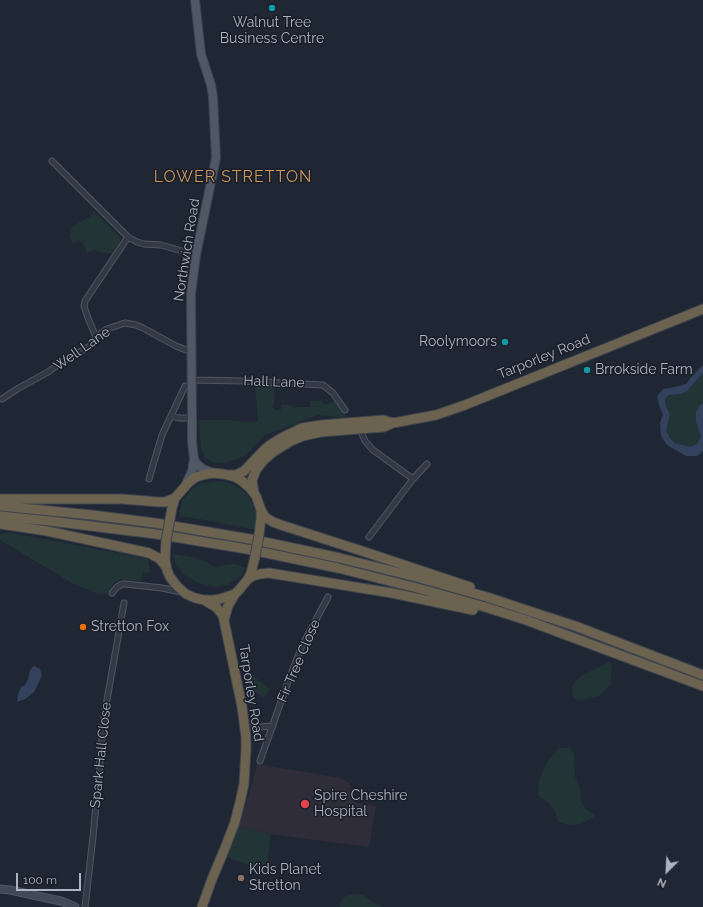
<!DOCTYPE html>
<html>
<head>
<meta charset="utf-8">
<style>
  body { margin:0 }
  #map { position:relative; width:703px; height:907px; overflow:hidden; background:#202734; font-family:Raleway,sans-serif }
  canvas { display:block }
  .north { position:absolute; left:647px; top:851px; width:40px; height:40px; -webkit-text-stroke:3px #191e29; paint-order:stroke; rotate:204deg; font-size:11px; font-weight:700; line-height:16px; text-align:center; color:#adb3c2 }
  .north::after { content:''; display:block; margin:auto; width:14px; height:18px; background:#adb3c2; clip-path:polygon(50% 0,100% 100%,50% 72%,0 100%) }
  .scale { position:absolute; left:16px; top:873px; width:65px; height:18px; box-sizing:border-box; border:2px solid #adb3c2; border-top:0; padding-left:5px; font-size:12px; line-height:14px; white-space:nowrap; color:#adb3c2; -webkit-text-stroke:3px #191e29; paint-order:stroke }
</style>
</head>
<body>
<div id="map">
<canvas width="703" height="907"></canvas>
<div class="north">N</div>
<div class="scale">100 m</div>
</div>
<script>
const ctx = document.querySelector('canvas').getContext('2d');
ctx.lineJoin = 'round';
function fill(path, color) {
  ctx.fillStyle = color;
  ctx.fill(path, 'evenodd');
}
function toPath(rows) {
  const path = new Path2D();
  for (const r of rows) {
    path.moveTo(r[0], r[1]);
    for (let i = 2; i < r.length; i += 2) path.lineTo(r[i], r[i + 1]);
  }
  return path;
}
function stroke(path, color, width, dash) {
  ctx.strokeStyle = color;
  ctx.lineWidth = width;
  ctx.lineCap = dash ? 'butt' : 'round';
  ctx.setLineDash(dash || []);
  ctx.stroke(path);
}
function drawText(font, color, halo, rows, align = 'center') {
  ctx.font = font + ' Raleway,sans-serif';
  ctx.lineWidth = 3;
  ctx.setLineDash([]);
  ctx.textBaseline = 'middle';
  ctx.strokeStyle = halo;
  ctx.fillStyle = color;
  for (const [text, x, y, turn = 0] of rows) {
    ctx.save();
    ctx.translate(x, y);
    ctx.rotate((+turn || 0) * Math.PI / 180);
    ctx.textAlign = isNaN(turn) ? turn : align;
    if (halo) ctx.strokeText(text, 0, 0);
    ctx.fillText(text, 0, 0);
    ctx.restore();
  }
}
const medical = toPath([
  [257,764,341,778,349,783,354,795,354,802,376,806,369,847,271,834,239,827,252,784]
]);
const green = toPath([
  [94,211,121,238,116,254,101,252,94,250,87,253,84,245,81,241,73,243,69,236,73,226,90,217],
  [703,373,703,403,700,405,696,421,701,437,697,444,690,447,675,443,670,438,666,431,670,414,666,407,665,399,669,395,681,394,692,386],
  [255,384,274,386,274,404,272,406,274,408,274,410,281,410,281,405,291,405,293,408,296,408,297,407,310,407,310,401,319,401,319,399,323,403,326,404,329,404,334,401,336,401,346,418,318,415,265,435,245,456,232,461,223,463,213,462,209,460,204,456,201,449,199,420,228,420,244,422,258,422],
  [216,481,227,482,241,489,248,496,253,505,255,511,255,530,211,521,179,516,183,499,192,489,201,483],
  [7,532,148,559,150,573,143,572,141,582,119,579,113,584,106,594,98,594,72,583,0,540,0,535],
  [173,554,198,558,215,567,233,564,245,567,241,576,228,585,217,587,198,583,183,574,175,563],
  [609,662,612,664,611,684,599,696,590,698,579,700,573,698,572,688,576,680,585,674],
  [253,676,270,689,264,698,246,685],
  [559,748,570,748,574,754,575,777,580,788,581,802,585,808,595,816,581,824,568,825,558,822,556,812,549,803,538,796,539,780,548,761],
  [239,827,271,834,266,872,227,857],
  [353,894,363,895,371,901,383,907,341,907,339,905,344,897]
]);
const water = toPath([
  [703,365,703,373,687,391,681,394,669,395,665,399,666,407,670,414,666,431,670,438,675,443,690,447,697,444,701,437,696,421,696,412,700,405,703,403,703,451,697,456,686,456,667,445,661,436,660,423,663,415,659,405,657,396,663,389,675,387,686,384,694,374],
  [34,666,40,669,42,676,34,692,25,699,17,702,18,694,21,687,25,685,28,679,30,670]
]);
const street = toPath([
  [52,161,128,237,137,242,144,244,161,245,196,255],
  [96,337,88,318,84,306,85,301,128,237],
  [191,380,242,381,323,385,333,393,345,410],
  [0,399,2,399,19,388,48,372,59,364,90,346,96,337,107,329,125,323,136,325,143,328,176,346,186,350,191,350],
  [171,416,178,418,192,418],
  [360,429,365,441,373,450,413,479],
  [149,479,162,435,185,386],
  [369,537,413,479,427,464],
  [112,593,117,587,122,584,125,584,162,588,181,592],
  [245,728,273,726],
  [260,761,289,679,302,646,328,597],
  [85,907,93,837,104,717,124,603]
]);
const secondary = toPath([
  [0,889,10,890,51,899,61,901,75,907]
]);
const primary = toPath([
  [194,459,196,463,203,469,213,473],
  [186,484,192,471,194,459,192,442,192,418,191,294,196,255,216,158,213,97,211,85,201,54,195,0]
]);
const highway = toPath([
  [228,475,236,475,244,471,264,450,270,445,283,437,302,428,321,425,383,420,393,423],
  [254,493,252,480,256,470,263,461,273,452,291,441,303,436,321,432,384,427,393,423,436,415,465,405,703,309],
  [0,499,122,499,159,502,165,502,175,498],
  [0,506,92,515,155,523,250,539,340,558,420,578,487,597,529,611,575,626,703,675],
  [261,510,265,517,273,522,281,525,365,552,470,587],
  [0,516,50,521,156,534,247,549,338,568,425,590,485,607,526,620,703,686],
  [170,519,172,508,175,498,189,482,196,477,207,474,213,473,223,474,235,477,242,481,250,488,256,496,261,510,261,518,259,535],
  [0,524,47,531,149,553,160,559,166,567],
  [166,541,165,560,167,570,170,577,177,586,186,594,195,598,204,600,214,600,220,599,235,594,239,590,248,579,251,573,255,557],
  [248,579,253,576,260,574,269,573,392,593,473,610],
  [224,620,228,606,235,594],
  [202,907,212,879,225,848,235,822,240,802,244,784,246,749,246,737,242,707,224,620,222,614,216,607,204,600]
]);
const highwayBridge = toPath([
  [166,541,170,519],
  [255,557,259,535]
]);
const markers = [
  [272,8,4,"#0f9aa8"],
  [505,342,4,"#0f9aa8"],
  [587,370,4,"#0f9aa8"],
  [83,627,4,"#e8710a"],
  [305,804,5,"#e0444e"],
  [241,878,4,"#8d6e63"]
];
const poiNames = [
  ["Walnut Tree",272,23,"center"],
  ["Business Centre",272,39,"center"],
  ["Roolymoors",497,342,"right"],
  ["Brrokside Farm",595,370],
  ["Stretton Fox",91,627],
  ["Spire Cheshire",314,796],
  ["Hospital",314,812],
  ["Kids Planet",249,870],
  ["Stretton",249,886]
];
const streetNames = [
  ["Northwich Road",187,250,-81],
  ["Well Lane",82,349,-35],
  ["Tarporley Road",544,357,-22],
  ["Hall Lane",274,382,2],
  ["Fir Tree Close",299,661,-67],
  ["Tarporley Road",251,693,81],
  ["Spark Hall Close",101,755,-84]
];
const quarterNames = [
  ["LOWER STRETTON",233,177]
];
fill(medical, '#302d3a');
fill(green, '#223436');
fill(water, '#33415c');
stroke(street, '#505663', 7);
stroke(secondary, '#505663', 9);
stroke(primary, '#3c424f', 10);
stroke(highway, '#3d434f', 11);
stroke(street, '#333945', 5);
stroke(secondary, '#414858', 7);
stroke(primary, '#515865', 8);
stroke(highway, '#6b6350', 9);
stroke(highwayBridge, '#3d434f', 11, []);
stroke(highwayBridge, '#6b6350', 9);
for (const [x, y, r, color] of markers) {
  const dot = new Path2D();
  dot.arc(x, y, r, 0, 2 * Math.PI);
  ctx.fillStyle = color;
  ctx.fill(dot);
  stroke(dot, '#191e29', 1.5);
}
drawText('14px', '#adb3c2', '#191e29', poiNames, 'left');
drawText('14px', '#adb3c2', '#191e29', streetNames);
ctx.letterSpacing = '1px';
drawText('16px', '#ce975c', '#191e29', quarterNames);
ctx.letterSpacing = '0px';
</script>
</body>
</html>
